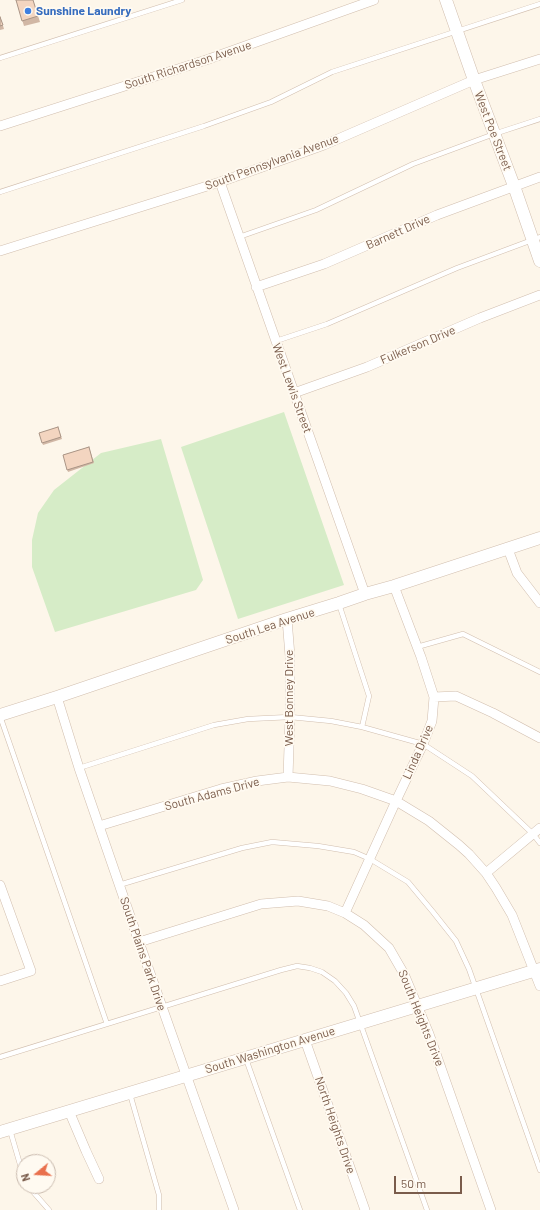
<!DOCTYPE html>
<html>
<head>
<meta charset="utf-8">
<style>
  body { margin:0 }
  #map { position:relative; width:540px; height:1210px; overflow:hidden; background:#fdf6ea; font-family:Barlow,sans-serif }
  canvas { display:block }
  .north { position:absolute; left:16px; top:1154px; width:40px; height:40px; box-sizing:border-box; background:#fffaf1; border:1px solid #cabbaf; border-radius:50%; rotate:252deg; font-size:11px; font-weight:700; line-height:16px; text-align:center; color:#7a5c4b }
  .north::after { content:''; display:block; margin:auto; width:14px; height:18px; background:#e9704d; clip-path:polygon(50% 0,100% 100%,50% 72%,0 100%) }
  .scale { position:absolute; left:394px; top:1176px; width:68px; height:18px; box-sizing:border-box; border:2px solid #7a5c4b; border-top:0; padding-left:5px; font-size:12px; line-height:14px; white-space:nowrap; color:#7a5c4b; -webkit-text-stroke:3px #fffaf1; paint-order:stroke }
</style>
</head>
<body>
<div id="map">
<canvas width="540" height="1210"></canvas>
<div class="north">N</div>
<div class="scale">50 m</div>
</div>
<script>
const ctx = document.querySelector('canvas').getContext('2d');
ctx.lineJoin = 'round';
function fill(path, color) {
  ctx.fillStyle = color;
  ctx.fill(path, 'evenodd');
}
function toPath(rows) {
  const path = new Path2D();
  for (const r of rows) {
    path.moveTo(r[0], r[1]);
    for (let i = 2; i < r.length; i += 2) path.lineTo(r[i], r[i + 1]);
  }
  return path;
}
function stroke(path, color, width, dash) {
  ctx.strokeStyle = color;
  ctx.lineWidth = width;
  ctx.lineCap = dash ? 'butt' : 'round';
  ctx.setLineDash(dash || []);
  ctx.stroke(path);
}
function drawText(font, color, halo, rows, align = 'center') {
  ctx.font = font + ' Barlow,sans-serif';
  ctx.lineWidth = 3.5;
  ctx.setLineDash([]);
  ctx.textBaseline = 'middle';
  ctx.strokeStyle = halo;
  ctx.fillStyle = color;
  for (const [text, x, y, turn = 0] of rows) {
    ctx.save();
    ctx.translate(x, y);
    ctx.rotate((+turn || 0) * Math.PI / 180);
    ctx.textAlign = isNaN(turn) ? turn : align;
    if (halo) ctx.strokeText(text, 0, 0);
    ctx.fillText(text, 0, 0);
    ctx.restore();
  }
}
const green = toPath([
  [284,412,344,585,238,619,181,447],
  [161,439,203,580,196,590,55,632,32,567,32,540,38,513,54,490,101,453]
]);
const service = toPath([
  [0,58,182,0],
  [0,192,204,126,271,102,332,72,540,4],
  [239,237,316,210,413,164,494,134,540,119],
  [276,341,327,324,457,268,540,237],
  [339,604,369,696,362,727],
  [417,647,463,634,540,672],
  [0,716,107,1024],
  [79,768,214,725,248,719,290,717,331,721,362,727,423,744,472,776,533,834,540,843],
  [119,885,242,848,272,842,318,846,354,852,370,859,408,882,433,912,456,941,469,969,540,1170],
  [0,1057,281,970,297,966,310,968,322,972,335,981,346,993,354,1006,427,1210],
  [246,1059,300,1210],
  [130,1094,159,1195,159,1210],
  [10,1130,24,1178],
  [28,1186,49,1210]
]);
const minor = toPath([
  [0,126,206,60,374,0],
  [220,182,365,594],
  [0,251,220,182,285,159,324,145,474,80,540,59],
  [256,287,324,264,437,215,540,177],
  [294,393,367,367,480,318,540,295],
  [508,549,517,573,540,603],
  [287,619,290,656,290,717,288,777],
  [57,697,79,768,139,942,234,1210],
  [434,697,456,696,493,713,540,738],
  [99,826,221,789,257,781,288,777,330,781,362,789,396,801,429,821,459,845,469,854,486,873,496,888,512,915,540,986],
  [486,873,540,828],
  [0,885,31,971,0,981],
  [345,913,396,801,423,744,432,721,434,697,421,657,394,586],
  [139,942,261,904,298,901,328,906,345,913,364,925,389,948,404,974,429,1034,491,1210],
  [305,1040,365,1210],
  [69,1111,86,1151,99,1179]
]);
const tertiary = toPath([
  [446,0,474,80,514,186,540,261],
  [0,715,57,697,287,619,339,603,365,594,394,586,540,538],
  [0,1132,540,969]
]);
const wall = toPath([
  [16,0,33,0,40,22,24,26],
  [0,16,4,29,0,30],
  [58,427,62,439,43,445,39,433],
  [89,447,94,463,68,472,63,455]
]);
const building = toPath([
  [16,0,33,0,38,16,22,21,16,0],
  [0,17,3,25,0,26,0,17],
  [58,427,61,437,42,443,39,433,58,427],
  [89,447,93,462,67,470,63,455,89,447]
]);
const markers = [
  [28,11,4,"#3f7fe0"]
];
const shopNames = [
  ["Sunshine Laundry",36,11]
];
const streetNames = [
  ["South Richardson Avenue",188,65,-18],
  ["West Poe Street",493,131,69],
  ["South Pennsylvania Avenue",272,162,-20],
  ["Barnett Drive",398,232,-24],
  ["Fulkerson Drive",418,345,-23],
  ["West Lewis Street",292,388,70],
  ["South Lea Avenue",270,626,-18],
  ["West Bonney Drive",289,698,-90],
  ["Linda Drive",418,752,-66],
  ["South Adams Drive",212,794,-15],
  ["South Plains Park Drive",143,954,71],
  ["South Heights Drive",421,1018,68],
  ["South Washington Avenue",270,1050,-17],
  ["North Heights Drive",335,1125,71]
];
fill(green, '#d6ecc7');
stroke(service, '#d1beae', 5.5);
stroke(minor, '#d1beae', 10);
stroke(tertiary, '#d1beae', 13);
stroke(service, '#fff', 4.5);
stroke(minor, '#fff', 9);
stroke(tertiary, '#fff', 12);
fill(wall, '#d1b7a5');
fill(building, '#f3d5c0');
stroke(building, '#aa9586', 1);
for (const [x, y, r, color] of markers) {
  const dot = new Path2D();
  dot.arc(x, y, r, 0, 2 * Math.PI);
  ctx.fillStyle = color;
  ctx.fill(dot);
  stroke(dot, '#fffaf1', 1.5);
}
drawText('bold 12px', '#366cbe', '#fffaf1', shopNames, 'left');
drawText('12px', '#7a5c4b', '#fffaf1', streetNames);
</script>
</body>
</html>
